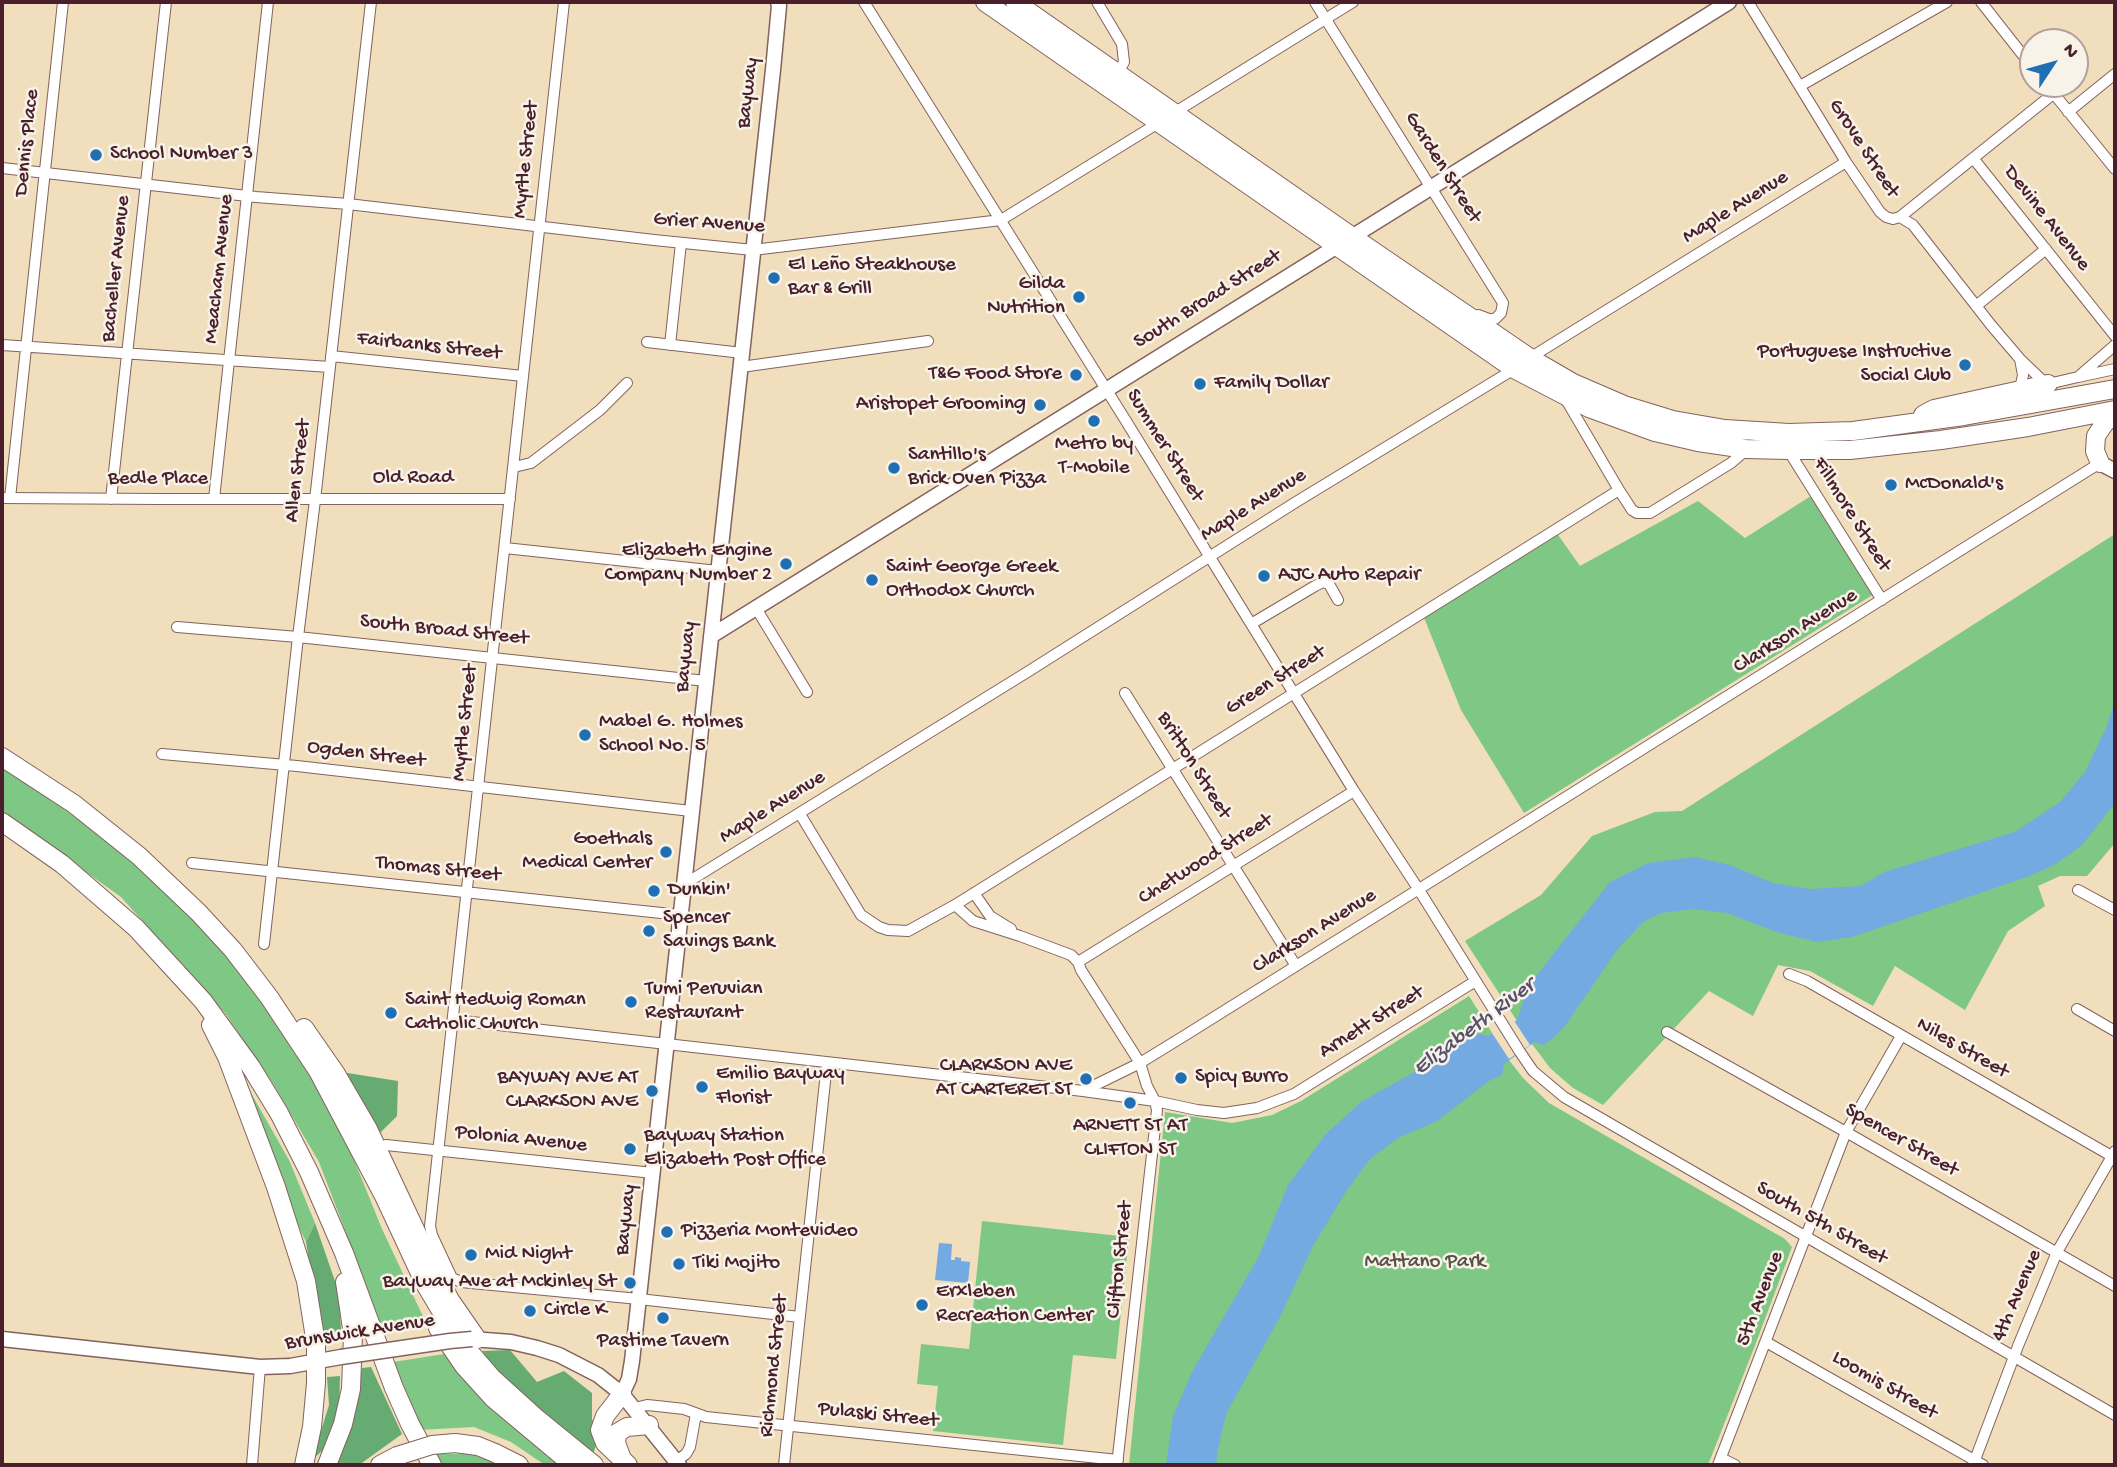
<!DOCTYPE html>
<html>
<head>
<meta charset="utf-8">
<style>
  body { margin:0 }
  #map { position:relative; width:2117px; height:1467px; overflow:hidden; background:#f0debd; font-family:"Gochi Hand",sans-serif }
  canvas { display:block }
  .frame { position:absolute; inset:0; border:4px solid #4a1f2b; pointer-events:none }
  .north { position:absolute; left:2019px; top:28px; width:70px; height:70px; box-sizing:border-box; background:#f7f3e8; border:2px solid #b29e9c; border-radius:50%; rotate:54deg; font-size:19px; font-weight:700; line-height:28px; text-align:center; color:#4a1f2b }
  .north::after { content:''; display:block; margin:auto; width:24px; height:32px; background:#1f6fb2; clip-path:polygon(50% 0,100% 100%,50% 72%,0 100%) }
</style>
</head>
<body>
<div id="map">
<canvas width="2117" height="1467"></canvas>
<div class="frame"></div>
<div class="north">N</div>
</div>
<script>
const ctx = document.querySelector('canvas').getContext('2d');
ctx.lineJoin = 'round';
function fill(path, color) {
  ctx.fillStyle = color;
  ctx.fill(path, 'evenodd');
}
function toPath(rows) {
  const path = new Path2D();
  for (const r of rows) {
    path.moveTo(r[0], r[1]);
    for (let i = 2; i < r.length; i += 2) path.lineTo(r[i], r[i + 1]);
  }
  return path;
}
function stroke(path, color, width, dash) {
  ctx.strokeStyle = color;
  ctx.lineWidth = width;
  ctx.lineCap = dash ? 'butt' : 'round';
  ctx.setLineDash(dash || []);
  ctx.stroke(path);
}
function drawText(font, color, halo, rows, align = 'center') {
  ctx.font = font + ' "Gochi Hand",sans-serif';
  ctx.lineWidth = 5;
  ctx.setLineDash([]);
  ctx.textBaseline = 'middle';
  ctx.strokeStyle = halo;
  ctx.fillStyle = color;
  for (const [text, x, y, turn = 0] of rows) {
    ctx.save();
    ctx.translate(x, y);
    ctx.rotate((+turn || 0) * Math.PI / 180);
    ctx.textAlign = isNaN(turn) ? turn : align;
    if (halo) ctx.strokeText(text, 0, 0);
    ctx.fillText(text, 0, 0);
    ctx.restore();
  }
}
const green = toPath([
  [1814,494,1874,594,1524,813,1461,710,1423,615,1556,532,1580,566,1698,501,1745,538],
  [2115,534,2115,843,2087,876,2060,876,2038,886,2045,906,2008,931,1965,1010,1895,966,1873,1006,1810,971,1778,965,1753,1016,1709,991,1603,1105,1573,1088,1550,1068,1532,1044,1465,941,1541,895,1592,836,1655,812,1682,811],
  [2,767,33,786,129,857,196,917,255,990,315,1078,348,1145,382,1229,427,1325,383,1330,319,1162,272,1082,225,1013,121,897,2,812],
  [1469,996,1509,1060,1523,1078,1549,1103,1785,1239,1792,1247,1754,1348,1708,1465,1129,1465,1165,1112,1232,1123,1272,1115,1301,1101],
  [251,1093,289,1160,315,1223,306,1242,293,1214,248,1095],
  [982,1221,1129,1237,1116,1359,1073,1355,1063,1445,933,1431,938,1386,917,1384,921,1344,969,1349],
  [451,1353,561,1465,545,1465,511,1442,474,1427,419,1430,393,1362],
  [437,1454,481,1454,501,1465,442,1465]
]);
const forest = toPath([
  [341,1072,398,1081,397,1116,378,1135],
  [315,1223,338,1290,342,1341,322,1344,306,1242],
  [510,1350,537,1382,564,1371,592,1393,592,1419,599,1437,593,1454,542,1413,498,1373,482,1351],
  [371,1367,402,1434,359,1465,335,1465,350,1429,362,1368],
  [340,1376,339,1413,323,1450,312,1460,329,1405,327,1377]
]);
const water = toPath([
  [2115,701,2115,803,2082,845,2056,864,2027,877,1852,937,1817,942,1776,932,1727,913,1694,909,1661,913,1643,922,1617,950,1565,1026,1552,1039,1543,1045,1535,1042,1504,1064,1502,1075,1489,1081,1437,1121,1398,1138,1371,1158,1347,1190,1313,1246,1281,1315,1226,1414,1218,1449,1216,1465,1166,1465,1173,1416,1193,1370,1259,1256,1288,1185,1325,1135,1361,1102,1425,1066,1464,1037,1474,1033,1489,1036,1517,1020,1529,985,1610,882,1648,863,1695,857,1730,865,1773,883,1810,889,1861,886,1884,872,2015,832,2060,802,2085,772,2106,728],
  [939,1243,952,1244,951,1260,955,1260,955,1257,961,1258,961,1261,970,1262,968,1283,935,1280]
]);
const pier = toPath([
  [1513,1019,1530,1045,1509,1059,1492,1033]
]);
const street = toPath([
  [564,2,430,1226,432,1235,452,1278,461,1282,639,1299,800,1317],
  [864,2,1126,421,1354,791,1419,890,1520,1052,1533,1071,1564,1097,2115,1415],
  [1097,2,1122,44,1124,62,1118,73],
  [1315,2,1503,303,1501,313,1495,319,1489,319,1478,315],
  [1748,2,1846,162,1880,212,1886,217,1893,219,1900,217,1913,225,1991,325,2020,359,2043,381,2048,384,2078,377,2115,345],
  [1981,2,2033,68],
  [2046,84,2115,169],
  [1800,86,1947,2],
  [2068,112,2115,74],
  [1172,114,1353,2],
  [1973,158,2115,336],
  [2,168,256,197,348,204,654,240,753,250,1001,220,1160,122],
  [1900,217,2053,94],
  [1976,306,2046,249],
  [647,342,742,353],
  [2,345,330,367],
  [670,345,681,243],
  [331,356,523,376],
  [1528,359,1846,162],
  [2020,359,2023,375,2020,389],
  [741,367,928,341],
  [2078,377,2115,369],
  [1565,398,1619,490,1632,510,1637,513,1650,513,1731,463,1746,450],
  [1788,450,1882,600],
  [514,467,531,463,600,410,627,383],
  [2,498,161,499,510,499],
  [10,498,63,2],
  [111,499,166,2],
  [214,499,268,2],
  [505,548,718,571],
  [756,608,807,692],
  [1251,624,1315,586,1323,582,1329,584,1338,600],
  [177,627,298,637,706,681],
  [1125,693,1296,966],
  [162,754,297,766,691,811],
  [800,814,861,915,879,927,888,930,908,931,955,905,1619,490],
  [192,863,680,915],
  [683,885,1029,671,1296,502,1516,368],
  [2078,890,2115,910],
  [974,893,990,916,1011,929],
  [955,905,973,921,1020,936,1071,955,1078,962,1081,970,1140,1063,1147,1086,1155,1101,1157,1110,1117,1465],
  [264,944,298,637,315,500,371,2],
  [1078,962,1354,791],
  [1789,974,1807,981,2115,1158],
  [2077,1009,2115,1031],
  [454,1020,1083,1091,1155,1101,1197,1110,1224,1113,1257,1108,1294,1094,1474,982],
  [1667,1032,1846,1132,2115,1286],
  [1083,1091,1140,1063,1184,1036,2100,463],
  [386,1145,653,1173],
  [1766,1342,1983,1465],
  [635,1408,647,1405,657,1406,684,1409,706,1417,1118,1460],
  [1721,1458,1735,1465],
  [680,1464,676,1461,686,1454,690,1447,696,1414],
  [252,1465,260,1367],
  [784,1465,827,1063],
  [1718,1465,1846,1132,1901,1036],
  [1973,1465,2018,1346,2057,1252,2115,1151]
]);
const secondary = toPath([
  [2100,463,2115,471],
  [711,636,1729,2],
  [2,1339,260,1367,290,1366,341,1357],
  [472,1339,511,1342,537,1348,559,1355,598,1375,622,1394,679,1465],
  [622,1394,629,1379,632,1361,773,70,779,6,778,2]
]);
const highway = toPath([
  [985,2,1514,369,1589,408,1655,432,1698,442,1746,449,1788,450,1850,450,1941,440,2028,427,2115,410],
  [1015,2,1351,236,1530,358,1573,383,1624,405,1673,420,1725,429,1789,433,1853,431,1964,416,2115,389],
  [1923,415,1934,409,2048,384],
  [2100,463,2095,451,2096,436,2104,424,2115,413],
  [2,757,74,804,139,856,199,913,233,950,269,997,318,1071,384,1196,425,1284,447,1321,473,1356,492,1378,535,1417,594,1465],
  [2,822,62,864,136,928,203,1001,251,1067,279,1113,309,1172,344,1253,394,1388,410,1424,432,1465],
  [211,1025,227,1057,276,1187,306,1281,316,1344,316,1383,312,1427,304,1465],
  [304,1028,336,1074,368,1129,435,1272,450,1300,477,1339],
  [438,1328,464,1366,493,1398,573,1465],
  [622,1394,605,1416,600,1430,605,1443,628,1465],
  [495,1453,519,1465],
  [622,1459,616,1443,617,1433,627,1427,649,1425],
  [327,1465,343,1424,351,1389,353,1335,345,1282],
  [380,1465,397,1456]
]);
const secondaryBridge = toPath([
  [341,1357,450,1341,472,1339]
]);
const highwayBridge = toPath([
  [397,1456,432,1445,455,1443,478,1446,495,1453]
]);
const markers = [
  [96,155,7,"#1f6fb2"],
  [774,278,7,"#1f6fb2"],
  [1079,297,7,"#1f6fb2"],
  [1965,365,7,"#1f6fb2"],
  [1076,375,7,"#1f6fb2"],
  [1200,384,7,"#1f6fb2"],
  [1040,405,7,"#1f6fb2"],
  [1094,421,7,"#1f6fb2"],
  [894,468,7,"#1f6fb2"],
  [1891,485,7,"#1f6fb2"],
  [786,564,7,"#1f6fb2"],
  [1264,576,7,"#1f6fb2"],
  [872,580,7,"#1f6fb2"],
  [585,735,7,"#1f6fb2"],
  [666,852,7,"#1f6fb2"],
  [654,891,7,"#1f6fb2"],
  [649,931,7,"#1f6fb2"],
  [631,1002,7,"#1f6fb2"],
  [391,1013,7,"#1f6fb2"],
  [1181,1078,7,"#1f6fb2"],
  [1086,1079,7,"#1f6fb2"],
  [702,1087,7,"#1f6fb2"],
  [652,1091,7,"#1f6fb2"],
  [1130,1103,7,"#1f6fb2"],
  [630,1149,7,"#1f6fb2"],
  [667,1232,7,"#1f6fb2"],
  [471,1255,7,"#1f6fb2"],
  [679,1264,7,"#1f6fb2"],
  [630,1283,7,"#1f6fb2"],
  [922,1305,7,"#1f6fb2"],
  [530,1311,7,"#1f6fb2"],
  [663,1318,7,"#1f6fb2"]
];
const streetNames = [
  ["Bayway",749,93,-83],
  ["Dennis Place",28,143,-84],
  ["Grove Street",1863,149,57],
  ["Myrtle Street",527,160,-84],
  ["Garden Street",1442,168,58],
  ["Maple Avenue",1736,208,-32],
  ["Devine Avenue",2046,219,52],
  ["Grier Avenue",709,224,4],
  ["Bacheller Avenue",117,269,-84],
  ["Meacham Avenue",220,269,-84],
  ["South Broad Street",1208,300,-32],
  ["Fairbanks Street",429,347,6],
  ["Summer Street",1164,446,58],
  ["Allen Street",299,471,-83],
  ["Old Road",413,479],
  ["Bedle Place",158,480],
  ["Maple Avenue",1254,506,-32],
  ["Fillmore Street",1851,515,58],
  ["South Broad Street",444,631,6],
  ["Clarkson Avenue",1796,632,-32],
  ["Bayway",687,657,-84],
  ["Green Street",1276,681,-32],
  ["Myrtle Street",466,723,-84],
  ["Ogden Street",366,755,7],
  ["Britton Street",1193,766,58],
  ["Maple Avenue",773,808,-32],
  ["Chetwood Street",1206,860,-32],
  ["Thomas Street",438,870,6],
  ["Clarkson Avenue",1315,932,-32],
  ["Arnett Street",1372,1023,-32],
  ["Niles Street",1962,1049,30],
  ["Polonia Avenue",521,1140,6],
  ["Spencer Street",1901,1141,30],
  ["Bayway",627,1220,-84],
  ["South 5th Street",1821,1224,30],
  ["Clifton Street",1121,1260,-84],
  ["4th Avenue",2018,1296,-67],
  ["5th Avenue",1761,1299,-69],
  ["Brunswick Avenue",360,1333,-9],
  ["Richmond Street",775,1366,-84],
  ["Loomis Street",1884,1386,30],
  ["Pulaski Street",878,1416,6]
];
const poiNames = [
  ["School Number 3",110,155],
  ["El Leño Steakhouse",788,266],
  ["Bar & Grill",788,290],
  ["Gilda",1065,285,"right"],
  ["Nutrition",1065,309,"right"],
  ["Portuguese Instructive",1951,353,"right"],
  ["Social Club",1951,377,"right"],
  ["T&G Food Store",1062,375,"right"],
  ["Family Dollar",1214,384],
  ["Aristopet Grooming",1026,405,"right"],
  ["Metro by",1094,445,"center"],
  ["T-Mobile",1094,469,"center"],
  ["Santillo's",908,456],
  ["Brick Oven Pizza",908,480],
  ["McDonald's",1905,485],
  ["Elizabeth Engine",772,552,"right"],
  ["Company Number 2",772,576,"right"],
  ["Saint George Greek",886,568],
  ["Orthodox Church",886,592],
  ["AJC Auto Repair",1278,576],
  ["Mabel G. Holmes",599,723],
  ["School No. 5",599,747],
  ["Goethals",652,840,"right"],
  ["Medical Center",652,864,"right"],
  ["Dunkin'",668,891],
  ["Spencer",663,919],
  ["Savings Bank",663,943],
  ["Tumi Peruvian",645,990],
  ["Restaurant",645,1014],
  ["Saint Hedwig Roman",405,1001],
  ["Catholic Church",405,1025],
  ["CLARKSON AVE",1072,1067,"right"],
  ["AT CARTERET ST",1072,1091,"right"],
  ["Emilio Bayway",716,1075],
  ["Florist",716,1099],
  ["Spicy Burro",1195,1078],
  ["BAYWAY AVE AT",638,1079,"right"],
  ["CLARKSON AVE",638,1103,"right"],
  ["ARNETT ST AT",1130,1127,"center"],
  ["CLIFTON ST",1130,1151,"center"],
  ["Bayway Station",644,1137],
  ["Elizabeth Post Office",644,1161],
  ["Pizzeria Montevideo",681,1232],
  ["Mid Night",485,1255],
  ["Tiki Mojito",693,1264],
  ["Bayway Ave at Mckinley St",616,1283,"right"],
  ["Erxleben",936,1293],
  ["Recreation Center",936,1317],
  ["Circle K",544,1311],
  ["Pastime Tavern",663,1342,"center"]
];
const parkNames = [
  ["Mattano Park",1425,1263]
];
const waterNames = [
  ["Elizabeth River",1475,1028,-37]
];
fill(green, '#7ec784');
fill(forest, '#66ac72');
fill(water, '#73aae1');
fill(pier, '#f0debd');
stroke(street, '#84625e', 12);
stroke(secondary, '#84625e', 17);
stroke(highway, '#84625e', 20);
stroke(street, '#fff', 10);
stroke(secondary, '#fff', 14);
stroke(highway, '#fff', 18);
stroke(secondaryBridge, '#84625e', 17, []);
stroke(highwayBridge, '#84625e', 20, []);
stroke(secondaryBridge, '#fff', 14);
stroke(highwayBridge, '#fff', 18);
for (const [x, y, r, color] of markers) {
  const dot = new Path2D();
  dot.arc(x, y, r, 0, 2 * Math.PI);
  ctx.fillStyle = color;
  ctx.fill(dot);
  stroke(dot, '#f7f3e8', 2.5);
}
drawText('21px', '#4a1f2b', '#f7f3e8', streetNames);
drawText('21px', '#4a1f2b', '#f7f3e8', poiNames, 'left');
drawText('21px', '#5a5146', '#f7f3e8', parkNames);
drawText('italic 23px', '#58506b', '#f7f3e8', waterNames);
</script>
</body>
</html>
